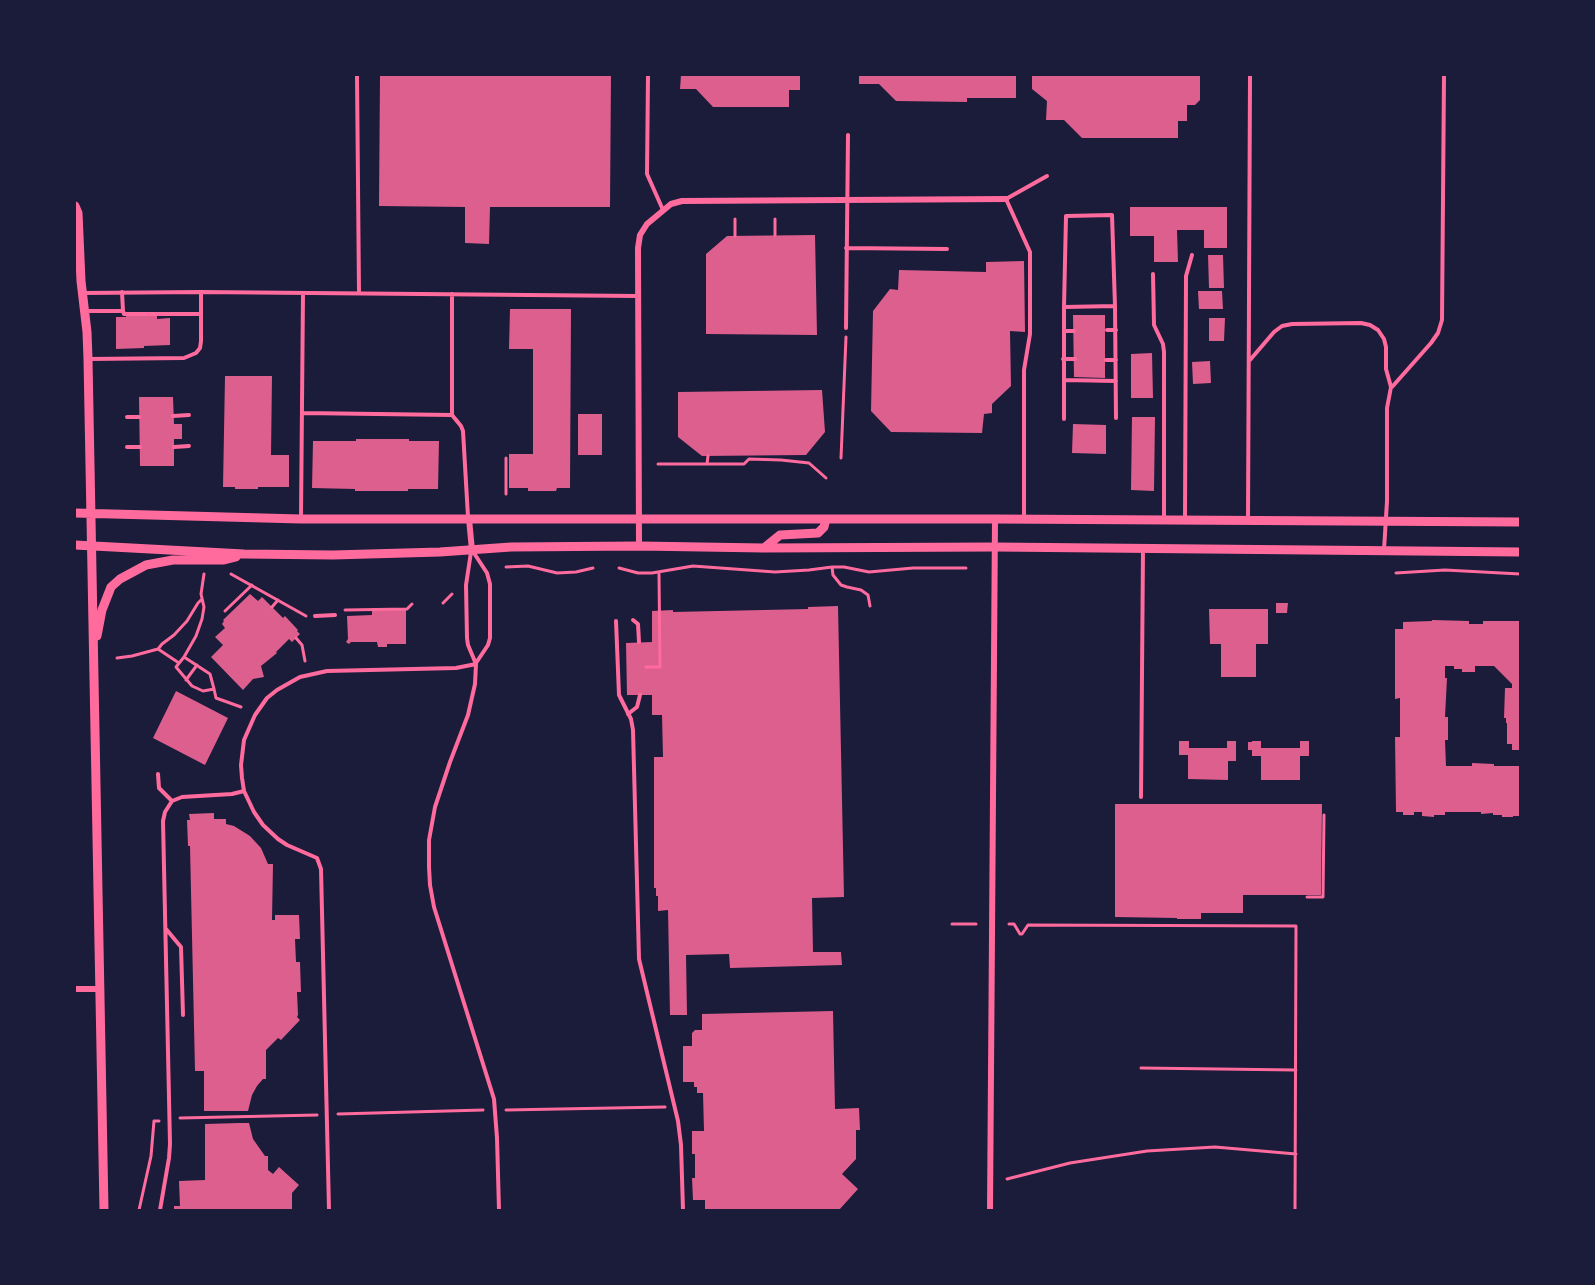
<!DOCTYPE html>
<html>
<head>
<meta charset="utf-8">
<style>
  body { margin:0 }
  #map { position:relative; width:1595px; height:1285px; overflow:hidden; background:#1b1b3a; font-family:Overpass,sans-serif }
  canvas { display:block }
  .frame { position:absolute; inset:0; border:76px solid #1b1b3a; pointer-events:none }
</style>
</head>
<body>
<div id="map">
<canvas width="1595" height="1285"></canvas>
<div class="frame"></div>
</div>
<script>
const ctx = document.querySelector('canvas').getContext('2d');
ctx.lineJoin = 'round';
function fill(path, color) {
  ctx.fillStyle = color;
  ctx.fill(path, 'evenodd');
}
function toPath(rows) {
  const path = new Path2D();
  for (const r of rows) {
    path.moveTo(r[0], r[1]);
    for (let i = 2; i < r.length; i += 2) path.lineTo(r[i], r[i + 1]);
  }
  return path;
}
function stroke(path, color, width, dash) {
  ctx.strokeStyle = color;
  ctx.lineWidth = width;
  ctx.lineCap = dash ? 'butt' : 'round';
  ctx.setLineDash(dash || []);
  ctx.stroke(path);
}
const building = toPath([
  [380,75,611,75,610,207,490,207,489,244,465,243,465,207,379,206],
  [681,75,800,75,800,90,789,90,789,107,713,107,696,89,680,89],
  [859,75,1016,75,1016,98,967,98,967,102,896,101,879,84,859,84],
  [1032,75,1200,75,1200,100,1195,105,1187,105,1187,121,1178,121,1178,138,1082,138,1064,120,1046,120,1047,101,1032,89],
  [1130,207,1227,207,1227,248,1204,248,1204,230,1177,230,1178,262,1154,262,1154,236,1130,236],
  [815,235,817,335,706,334,706,254,727,236],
  [1208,255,1223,255,1224,288,1209,288],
  [1024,261,1025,332,1010,331,1011,386,992,404,992,413,984,414,982,433,891,432,871,411,873,311,890,289,898,290,899,270,986,272,986,262],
  [1198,291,1222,291,1223,309,1199,309],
  [510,309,571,309,570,488,557,488,556,491,528,491,528,488,509,488,509,454,533,454,533,349,509,349],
  [126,315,157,315,157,319,170,318,170,345,144,346,144,348,116,349,116,317,126,317],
  [1073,315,1105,315,1105,378,1074,377],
  [1209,318,1225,318,1224,341,1209,341],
  [1152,353,1153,398,1131,398,1131,354],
  [1210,361,1211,383,1193,384,1192,362],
  [225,376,272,376,271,455,289,455,289,487,258,487,258,489,235,489,235,487,223,487],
  [822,390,825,432,806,455,702,456,678,437,678,392],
  [139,397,173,397,174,424,182,424,182,439,174,439,174,466,140,466],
  [578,414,602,414,602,455,578,455],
  [1132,417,1155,417,1154,491,1131,490],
  [1073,424,1106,425,1106,454,1072,453],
  [356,439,409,439,409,441,439,441,438,489,408,489,408,491,355,491,355,489,312,488,313,441,356,441],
  [250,594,258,601,262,597,283,618,285,616,298,630,297,631,300,634,292,642,289,639,276,652,277,653,261,666,264,677,253,679,243,690,211,657,223,645,215,637,225,628,222,624,224,621,223,620],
  [1276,603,1288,603,1287,613,1276,613],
  [838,606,844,897,812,898,813,952,841,952,842,965,730,968,729,954,686,955,687,1015,670,1015,668,910,658,911,658,896,656,896,656,888,654,888,654,757,663,757,662,715,652,715,652,695,627,695,626,643,652,642,652,611,673,610,673,612,808,609,808,607],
  [372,609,406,609,406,644,387,644,387,647,378,647,377,642,351,642,349,644,346,642,348,639,347,616,372,615],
  [1209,609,1268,609,1268,644,1256,644,1256,677,1221,677,1221,644,1210,644],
  [1432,620,1469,621,1469,624,1483,624,1483,621,1520,621,1520,750,1512,750,1512,744,1507,744,1507,723,1506,723,1506,718,1504,718,1505,688,1512,688,1512,684,1494,666,1475,666,1475,672,1462,672,1462,669,1454,669,1454,666,1445,666,1445,678,1447,678,1445,717,1448,717,1448,740,1445,740,1446,766,1472,766,1472,763,1494,764,1494,766,1520,766,1520,816,1513,816,1513,817,1502,817,1502,815,1493,815,1493,813,1481,814,1481,812,1445,812,1445,815,1434,815,1434,817,1422,816,1422,812,1414,812,1414,815,1403,815,1403,812,1396,812,1395,737,1400,737,1400,698,1395,699,1395,629,1403,629,1403,622,1432,621],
  [176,691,228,718,205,765,153,738],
  [1179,741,1189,741,1189,748,1227,748,1227,741,1236,741,1236,761,1228,761,1228,780,1188,779,1188,755,1179,755],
  [1252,741,1261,741,1261,748,1300,748,1300,741,1309,741,1309,756,1300,756,1300,780,1261,780,1261,756,1252,756,1252,750,1248,750,1248,742,1252,742],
  [1115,804,1322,804,1321,895,1243,895,1243,913,1201,913,1201,919,1177,919,1177,918,1115,917],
  [214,813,214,819,226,819,226,824,234,826,250,836,261,848,268,864,273,864,272,920,275,920,275,915,299,915,300,939,295,939,296,962,300,962,301,992,297,992,298,1015,297,1017,300,1020,281,1040,278,1038,266,1050,266,1079,263,1079,257,1086,252,1095,248,1111,204,1111,204,1071,195,1071,190,846,188,846,187,820,190,820,189,814],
  [833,1011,835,1109,859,1108,860,1130,856,1130,856,1159,842,1174,858,1189,839,1210,705,1210,705,1200,693,1200,692,1178,695,1178,695,1154,692,1154,692,1131,704,1131,703,1093,697,1093,697,1087,694,1087,694,1082,683,1082,683,1046,692,1046,692,1033,695,1030,702,1030,702,1014],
  [240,1123,249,1123,253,1139,265,1156,268,1156,268,1170,273,1174,279,1167,299,1185,292,1193,292,1210,174,1210,174,1206,180,1206,179,1181,205,1180,205,1124]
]);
const path = toPath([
  [775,219,775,235],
  [735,236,735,219],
  [841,458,846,337],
  [658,464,744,464,749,459,781,460,809,463,826,478],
  [707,464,708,456],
  [506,494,506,458],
  [506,567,528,566,557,573,576,572,593,568],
  [832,567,833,575,841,585,847,587,861,590,868,595,870,606],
  [619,568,638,573,652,573,693,566,775,572,809,570,832,567,844,567,869,572,913,568,966,568],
  [1396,573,1445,570,1520,574],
  [204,574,201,594,204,607,202,619,196,636,184,657,210,674,214,689],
  [231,574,306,616],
  [443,603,452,594],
  [272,607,278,600],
  [345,610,407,609,412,604],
  [225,611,252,585],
  [296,638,302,645,305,661],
  [158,649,179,663],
  [184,657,176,667,192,686,203,691,214,689,216,698,241,707],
  [117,658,132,656,158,649,162,644,174,635,187,621,198,603,201,600],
  [646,667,660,667,659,573],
  [186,680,197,665],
  [1307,897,1323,897,1324,815],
  [952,924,976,924],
  [1009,924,1014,924,1020,934,1022,934,1028,925,1296,926,1295,1210],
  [1141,1068,1296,1070],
  [506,1110,665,1107],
  [338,1114,483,1110],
  [180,1118,317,1115],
  [1007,1179,1070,1163,1147,1151,1215,1147,1296,1154],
  [139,1210,151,1156,154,1121,159,1121]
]);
const service = toPath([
  [357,75,359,293],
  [648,75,647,174,663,210],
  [846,248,947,249],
  [1153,274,1154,325,1163,344,1164,352,1164,518],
  [122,292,123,311,124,314,201,314],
  [83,293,201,292,638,296],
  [452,294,452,415,461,426,463,431,468,517],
  [1064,307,1066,216,1112,215,1115,306],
  [84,311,123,311],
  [846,328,848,135],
  [1107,330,1116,330],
  [1064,331,1074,331],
  [88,359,184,358,196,353,200,348,201,341,201,292],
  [1063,359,1075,359],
  [1106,360,1116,360],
  [1250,360,1274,332,1282,326,1292,324,1361,323,1370,325,1378,330,1384,339,1386,347,1386,369,1391,387,1387,408,1387,501,1384,550],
  [1064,380,1116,381],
  [1392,387,1431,343,1438,333,1442,320,1444,75],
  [302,413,452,415],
  [173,416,189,415],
  [127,417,139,417],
  [1064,419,1064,307,1115,306,1116,418],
  [127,447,140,447],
  [174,447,189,446],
  [301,517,303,293],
  [1024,517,1024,370,1030,334,1030,252,1006,199,1047,176],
  [1185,518,1186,276,1192,255],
  [1248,519,1250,75],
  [472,550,487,573,490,584,490,638,488,645,476,663],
  [471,552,466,585,467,638,468,645,476,664,475,684,468,715,450,762,435,807,429,840,429,867,430,885,434,907,494,1099,497,1138,499,1210],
  [315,616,335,615],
  [633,620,638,624,639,642],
  [616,621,619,695,631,719,633,730,639,959,678,1121,681,1145,683,1210],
  [628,714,637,707,640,695],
  [158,774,159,788,172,801],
  [1141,797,1143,549],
  [166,929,181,947,183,1015],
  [160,1210,169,1158,170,1144,163,821,165,812,172,801,182,797,232,794,244,791],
  [329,1210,321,869,317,858,287,845,278,839,263,825,254,812,244,791,242,778,241,765,244,740,255,715,267,698,277,690,300,677,327,671,456,668,476,664]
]);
const minor = toPath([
  [469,519,472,550],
  [639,546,638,248,640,235,647,224,671,204,682,201,1006,199],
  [75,989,99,989],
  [990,1210,995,519]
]);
const secondary = toPath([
  [75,206,78,213,81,281,87,332,88,359,104,1210],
  [75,513,301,519,995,519,1520,522],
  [75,545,244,554,333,555,440,552,511,547,639,546,764,548,995,547,1520,552],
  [764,548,780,535,818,533,824,527,826,519],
  [97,636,102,610,111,587,120,579,146,565,173,560,224,560,236,557]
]);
fill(building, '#dd5f8e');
stroke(path, '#ff6b9d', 3);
stroke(service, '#ff6b9d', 4);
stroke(minor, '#ff6b9d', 6);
stroke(secondary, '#ff6b9d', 9);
</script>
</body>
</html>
